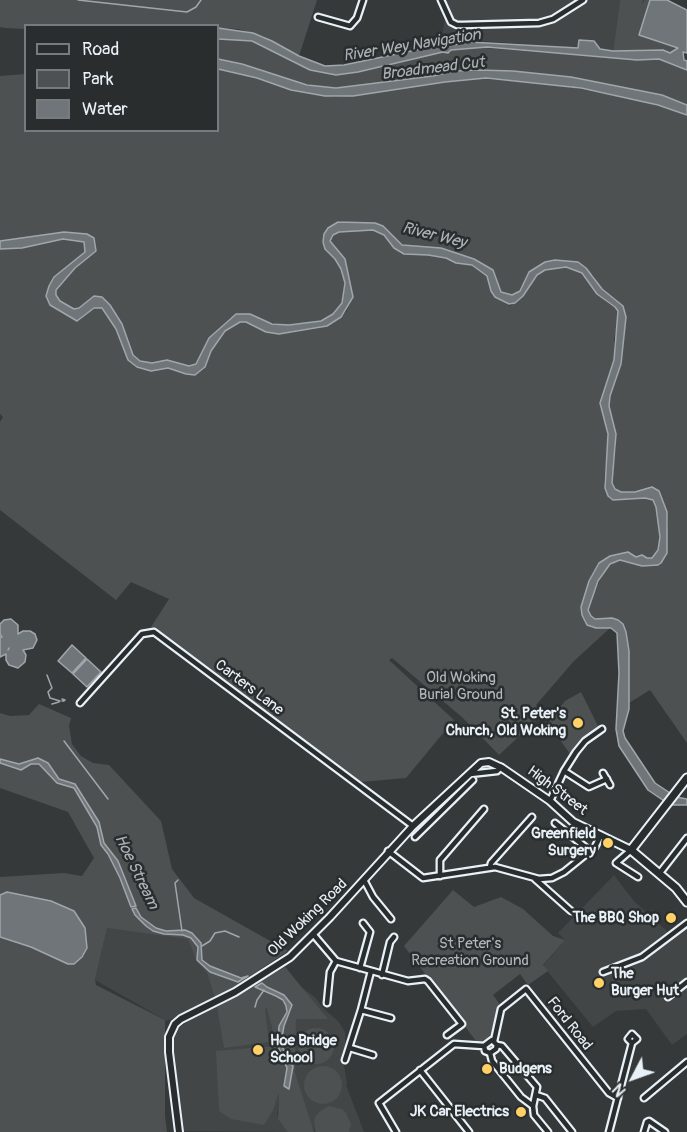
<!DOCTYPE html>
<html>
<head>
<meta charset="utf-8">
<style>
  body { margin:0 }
  #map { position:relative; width:687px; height:1132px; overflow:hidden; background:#35393a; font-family:Pangolin,sans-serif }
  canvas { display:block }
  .legend { position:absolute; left:24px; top:24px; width:195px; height:108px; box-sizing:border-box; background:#2a2d2e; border:2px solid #767b7f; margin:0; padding:8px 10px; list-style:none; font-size:18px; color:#e8f1f8 }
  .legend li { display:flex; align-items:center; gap:12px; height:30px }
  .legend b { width:30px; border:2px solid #767b7f }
  .north { position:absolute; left:603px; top:1048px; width:60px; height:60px; -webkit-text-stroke:4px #2a2d2e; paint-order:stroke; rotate:229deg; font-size:16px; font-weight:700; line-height:24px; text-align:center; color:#e8f1f8 }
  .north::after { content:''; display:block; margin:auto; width:21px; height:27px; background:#e8f1f8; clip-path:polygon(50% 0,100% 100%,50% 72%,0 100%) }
</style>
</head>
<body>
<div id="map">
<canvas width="687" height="1132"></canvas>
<ul class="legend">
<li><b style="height:8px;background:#2a2d2e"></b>Road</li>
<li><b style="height:16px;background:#4d5152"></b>Park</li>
<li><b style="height:16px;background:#707579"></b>Water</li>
</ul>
<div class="north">N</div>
</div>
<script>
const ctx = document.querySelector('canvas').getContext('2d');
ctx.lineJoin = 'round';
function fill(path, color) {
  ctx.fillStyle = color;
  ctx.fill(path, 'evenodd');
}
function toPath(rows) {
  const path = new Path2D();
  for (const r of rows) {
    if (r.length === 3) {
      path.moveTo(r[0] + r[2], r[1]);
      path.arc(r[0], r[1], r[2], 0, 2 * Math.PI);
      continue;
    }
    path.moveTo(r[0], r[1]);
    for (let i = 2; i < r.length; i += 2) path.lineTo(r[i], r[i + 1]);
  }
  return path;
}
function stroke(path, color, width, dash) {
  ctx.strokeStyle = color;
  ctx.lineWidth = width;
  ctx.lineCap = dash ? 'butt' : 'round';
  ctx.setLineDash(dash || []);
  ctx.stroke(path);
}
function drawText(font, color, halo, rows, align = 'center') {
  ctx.font = font + ' Pangolin,sans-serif';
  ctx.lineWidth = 5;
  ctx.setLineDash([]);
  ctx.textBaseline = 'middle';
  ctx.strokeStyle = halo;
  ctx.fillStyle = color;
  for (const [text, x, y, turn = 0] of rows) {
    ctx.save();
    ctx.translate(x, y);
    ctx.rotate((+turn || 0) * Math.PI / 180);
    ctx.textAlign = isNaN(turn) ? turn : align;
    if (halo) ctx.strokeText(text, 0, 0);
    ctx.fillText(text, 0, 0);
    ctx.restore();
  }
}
const built = toPath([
  [437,0,620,0,613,51,600,49,579,40,579,48,480,41,459,45,440,45,445,20],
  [614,875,634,901,668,932,687,918,687,1034,672,1045,646,1009,616,1011,593,1027,543,966,565,940,558,933],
  [107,927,189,939,197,962,207,973,215,999,167,1021,95,980],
  [286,967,300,986,316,998,322,1007,338,1021,345,1032,345,1047,342,1053,347,1084,346,1085,364,1132,315,1132,306,1116,280,1088,277,1116,293,1132,184,1131,178,1106,172,1042,176,1030,192,1018,256,988]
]);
const green = toPath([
  [0,0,317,0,299,56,263,36,238,29,218,28,218,26,26,26,25,29,5,28,0,27],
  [620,0,643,0,642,5,644,0,650,0,639,35,678,48,670,53,663,50,613,51],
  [218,39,252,41,310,70,336,75,358,72,442,51,473,47,637,60,659,59,687,70,687,105,662,95,571,77,501,70,454,71,433,76,349,88,322,87,297,82,218,59],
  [218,69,257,78,306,93,337,97,473,78,559,85,637,100,678,111,687,115,687,743,650,690,629,703,628,686,614,619,595,620,591,616,588,610,589,603,607,566,620,560,642,566,667,553,666,533,668,526,667,512,663,501,642,491,621,492,615,489,612,483,616,447,614,424,609,406,610,396,621,364,625,316,625,311,618,301,602,289,593,275,555,260,527,276,526,281,520,291,512,296,501,292,493,270,474,259,441,248,402,245,383,226,363,222,338,222,328,228,324,234,325,249,335,259,341,269,345,283,342,303,333,314,321,321,289,325,231,317,209,338,196,364,184,366,172,361,152,363,140,361,133,355,122,324,110,305,94,296,79,308,74,309,60,301,56,295,56,290,75,268,96,251,94,238,87,234,64,232,0,241,0,76,25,74,26,130,218,130],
  [373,230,384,235,394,248,415,255,428,255,446,258,456,263,469,264,482,270,487,276,495,297,510,306,523,296,537,275,550,268,566,267,582,273,605,301,618,310,618,323,614,339,614,360,600,403,606,423,608,448,604,482,613,500,645,498,653,500,656,507,660,537,658,550,652,558,636,557,603,559,597,566,589,581,581,607,596,628,610,628,574,661,536,705,541,716,499,755,463,718,392,658,389,660,454,720,406,778,361,782,151,627,169,599,131,582,116,600,0,510,0,422,3,417,0,414,0,249,22,248,63,239,84,242,85,252,54,277,46,296,51,305,87,313,94,308,102,308,116,329,124,349,144,370,168,368,186,374,195,375,204,369,211,351,225,331,240,322,246,322,266,332,289,333,320,328,333,323,346,312,351,302,342,255,330,241,335,233,339,232],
  [581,692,598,726,570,754,548,723,565,701],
  [39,704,71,718,69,726,72,744,81,756,93,763,109,765,161,821,172,869,194,898,288,951,215,999,207,973,197,962,188,939,107,928,95,980,96,985,165,1020,165,1116,167,1132,0,1132,0,877,64,873,82,876,94,858,68,812,0,788,0,713,10,716,29,715],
  [453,890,474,907,501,897,523,909,553,936,565,940,543,965,548,971,528,985,520,974,493,995,501,1006,497,1012,495,1031,479,1045,404,946],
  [285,967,328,1019,296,1019,295,1073,314,1132,288,1132,278,1119,279,1092,273,1110,264,1125,231,1119,219,1111,216,1051,276,1046,280,1066,281,1063,267,1008,265,1009,269,1042,224,1048,217,1007],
  [316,1046,18],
  [323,1085,19],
  [329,1106,342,1109,346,1113,351,1124,349,1132,316,1132,314,1123,315,1117,319,1112]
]);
const water = toPath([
  [650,0,667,0,687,10,687,53,683,52,684,60,687,61,687,70,659,59,637,60,487,47,451,50,448,53,443,52,358,72,336,75,310,70,252,41,218,39,218,28,253,33,272,41,299,56,325,66,344,65,440,45,442,47,469,42,578,48,579,40,594,41,600,49,613,51,663,50,670,53,678,48,639,35,650,0],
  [218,59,242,64,307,85,336,88,433,76,454,71,478,70,513,71,571,77,662,95,687,105,687,115,658,105,581,88,486,78,445,82,353,96,325,96,291,90,257,78,218,69,218,59],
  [338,222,375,223,383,226,402,245,441,248,474,259,493,270,501,292,512,295,520,291,529,272,545,262,555,260,578,262,586,268,602,289,623,306,626,317,621,364,610,396,609,406,616,434,612,483,615,489,621,492,635,492,652,487,659,491,667,512,667,553,661,563,658,565,642,566,620,560,610,564,598,581,588,610,591,616,595,619,612,618,618,620,623,624,626,632,629,651,629,709,623,731,625,738,655,783,676,797,687,799,687,805,670,805,648,790,619,746,616,729,619,673,617,633,611,628,596,628,587,625,582,615,581,607,589,581,599,563,610,556,628,552,636,557,642,555,647,558,652,558,658,550,660,537,656,507,653,500,645,498,613,500,608,496,605,488,608,434,600,403,614,360,618,311,615,307,597,294,582,273,566,267,545,270,537,275,523,296,515,303,509,304,495,297,491,291,487,276,472,265,456,263,446,258,428,255,404,254,394,248,384,235,373,230,339,232,333,235,330,241,345,259,353,297,341,317,327,326,279,334,266,332,246,322,240,322,225,331,211,351,205,367,195,375,186,374,168,368,151,371,137,367,128,360,116,329,102,308,94,308,77,321,50,305,46,296,49,286,54,277,85,252,84,242,63,239,22,248,0,249,0,241,64,232,87,234,94,238,96,251,75,268,56,290,56,295,60,301,74,309,79,308,94,296,102,297,110,305,122,324,133,355,140,361,152,363,167,360,189,366,196,364,209,338,236,314,250,314,272,324,289,325,321,321,333,314,342,303,345,283,341,269,335,259,325,249,323,242,324,234,328,228,338,222],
  [11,619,18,625,18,634,23,631,30,631,35,634,37,640,33,648,23,650,26,655,25,662,18,668,9,665,6,660,6,654,0,657,0,637,2,637,0,634,0,624,4,620,11,619],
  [72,645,86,658,72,673,58,661,72,645],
  [87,659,101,672,87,687,73,674,87,659],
  [38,758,48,763,59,779,75,784,99,822,104,843,118,861,136,906,131,907,120,878,108,854,101,845,97,827,74,788,57,783,39,764,31,764,21,770,0,763,0,759,19,764,38,758],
  [7,892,51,901,74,911,85,928,87,948,82,957,74,964,68,964,31,947,0,937,0,895,7,892],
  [136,908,141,917,156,928,166,931,185,930,192,933,201,943,202,960,210,966,241,978,248,976,238,982,210,972,197,960,198,947,191,938,183,935,164,934,153,931,146,926,135,915,132,909,136,908],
  [262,983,267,987,284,995,292,1005,284,1026,281,1043,288,1061,293,1066,289,1089,284,1086,287,1068,278,1046,279,1026,287,1012,286,1006,283,1000,276,996,255,987,262,983]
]);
const stream = toPath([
  [78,0,187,12,196,7,201,0],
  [8,650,9,648],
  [47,675,52,688,48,692,50,698,60,701],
  [62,699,65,700],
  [62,701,64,701],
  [52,704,59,702],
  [64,741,108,799],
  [178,880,175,883,182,931],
  [202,946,210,941,215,933,225,931,239,937],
  [255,1007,257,1000,264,990]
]);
const minor = toPath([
  [441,0,451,22,457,25,463,25,539,23,553,19,583,0],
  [318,17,350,26,357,18,363,0],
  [80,703,142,634,154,632,413,826],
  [564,771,589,787,607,779],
  [603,773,610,785],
  [470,774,497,771,501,767],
  [550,801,564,771,576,752,585,741,602,729],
  [555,823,589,850],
  [415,837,473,780],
  [631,850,616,863,638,877],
  [388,851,423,878,495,867,539,879,552,878,564,872,595,847,601,835],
  [490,867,491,863,532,817],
  [659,874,687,838],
  [440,876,440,860,484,809],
  [535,879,571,911],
  [364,880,373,897,391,919],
  [313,934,336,961,408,981,425,979,428,981,462,1024,447,1035],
  [360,968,370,932,363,923],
  [603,972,642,957,687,923],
  [382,975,390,942,394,937],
  [668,997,687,982],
  [327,1003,330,972,336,961],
  [361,1010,391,1018],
  [494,1041,501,1009,526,989,609,1093,618,1098],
  [484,1046,492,1040,497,1045,502,1046,537,1087,533,1106,534,1115,548,1132],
  [350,1048,373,1055],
  [490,1053,492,1061,521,1097,533,1106],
  [345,1060,361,1010,371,971],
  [420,1070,469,1132],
  [536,1095,545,1098,572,1132],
  [644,1098,687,1062],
  [396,1132,379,1103,454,1044,484,1046,485,1051,490,1053,496,1049,497,1045],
  [609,1132,632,1043,637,1039,632,1034,628,1039,632,1043],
  [644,1132,647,1122,649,1121,665,1132]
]);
const secondary = toPath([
  [179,1132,169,1052,169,1037,175,1024,181,1019,235,992,290,957,330,917,413,826,481,763,489,762,502,768,550,801,573,822,631,850]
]);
const primary = toPath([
  [687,778,631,850,676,888,687,902]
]);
const markers = [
  [578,723,6,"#ffd166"],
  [608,843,6,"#ffd166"],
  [671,918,6,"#ffd166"],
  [599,983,6,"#ffd166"],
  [258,1050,6,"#ffd166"],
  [487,1069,6,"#ffd166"],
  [521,1112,6,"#ffd166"]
];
const parkNames = [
  ["Old Woking",461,678],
  ["Burial Ground",461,695],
  ["St Peter's",470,944],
  ["Recreation Ground",470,961]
];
const streetNames = [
  ["Carters Lane",249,688,37],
  ["High Street",557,791,37],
  ["Old Woking Road",308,918,-44],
  ["Ford Road",569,1024,52]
];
const poiNames = [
  ["St. Peter's",566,714],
  ["Church, Old Woking",566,731],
  ["Greenfield",596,834],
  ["Surgery",596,851],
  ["The BBQ Shop",659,918],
  ["The",611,974,"left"],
  ["Burger Hut",611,991,"left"],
  ["Hoe Bridge",270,1041,"left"],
  ["School",270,1058,"left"],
  ["Budgens",499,1069,"left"],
  ["JK Car Electrics",509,1112]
];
const waterNames = [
  ["River Wey Navigation",412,46,-9],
  ["Broadmead Cut",433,69,-7],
  ["River Wey",434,236,14],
  ["Hoe Stream",136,872,64]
];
fill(built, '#424647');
fill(green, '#4d5152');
fill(water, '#707579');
stroke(water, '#a0a7ac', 1.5);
stroke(stream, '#a0a7ac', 1.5);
stroke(minor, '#e8f1f8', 9);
stroke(secondary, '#e8f1f8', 10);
stroke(primary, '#e8f1f8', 11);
stroke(minor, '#2a2d2e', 4.5);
stroke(secondary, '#2a2d2e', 6);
stroke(primary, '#2a2d2e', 7);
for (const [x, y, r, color] of markers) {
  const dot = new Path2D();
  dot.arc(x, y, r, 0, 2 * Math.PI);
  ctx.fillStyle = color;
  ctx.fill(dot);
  stroke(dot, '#2a2d2e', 2);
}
drawText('15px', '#b2b9be', '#2a2d2e', parkNames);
drawText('15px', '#e8f1f8', '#2a2d2e', streetNames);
drawText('bold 15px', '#e8f1f8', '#2a2d2e', poiNames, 'right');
drawText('italic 16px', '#acb3b8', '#2a2d2e', waterNames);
</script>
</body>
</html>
